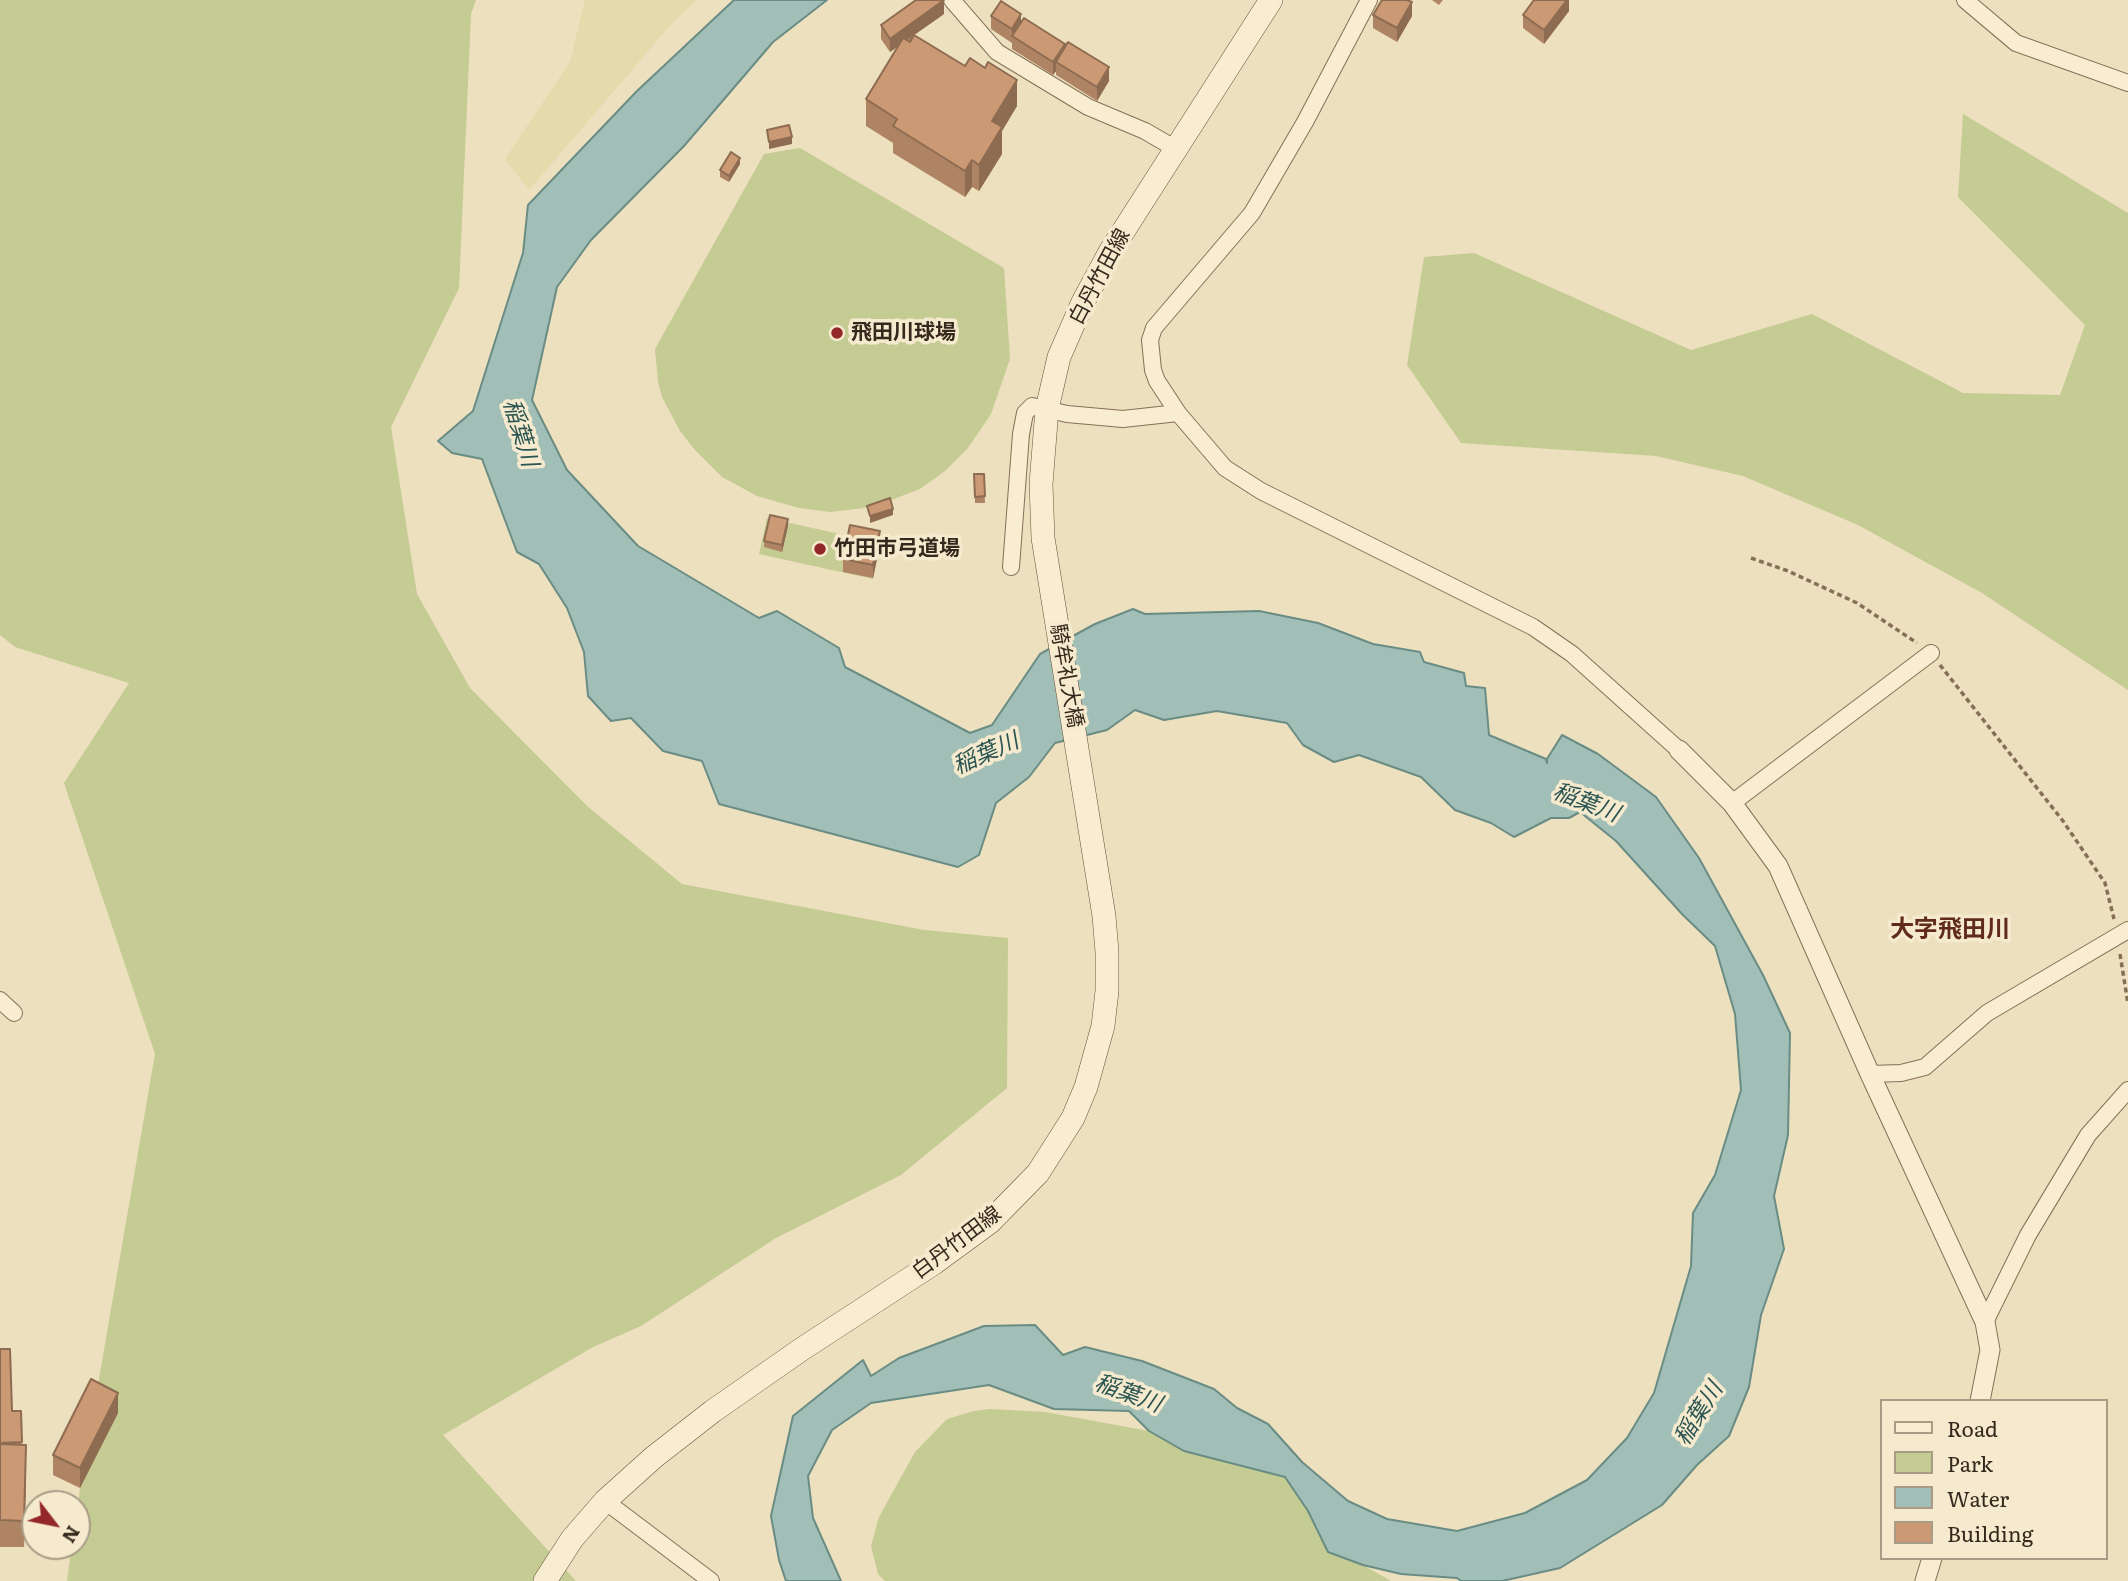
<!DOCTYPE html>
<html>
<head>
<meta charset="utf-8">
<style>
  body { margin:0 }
  #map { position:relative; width:2128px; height:1581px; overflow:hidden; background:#ede0be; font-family:Literata,serif }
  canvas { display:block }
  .legend { position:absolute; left:1880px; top:1399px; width:228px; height:161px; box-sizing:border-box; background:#f5eace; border:2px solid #a89c87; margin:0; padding:9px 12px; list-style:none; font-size:21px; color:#35281c }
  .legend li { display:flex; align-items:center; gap:14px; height:35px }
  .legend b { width:35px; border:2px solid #a89c87 }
  .north { position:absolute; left:21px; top:1490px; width:70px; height:70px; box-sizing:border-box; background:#f5eace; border:2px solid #a89c87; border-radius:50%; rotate:122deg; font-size:19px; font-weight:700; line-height:28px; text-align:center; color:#35281c }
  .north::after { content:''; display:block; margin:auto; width:24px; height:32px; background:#942828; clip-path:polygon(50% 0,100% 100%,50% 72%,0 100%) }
</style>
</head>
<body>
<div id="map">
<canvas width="2128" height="1581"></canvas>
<ul class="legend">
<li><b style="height:9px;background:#f8edd1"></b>Road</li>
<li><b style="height:19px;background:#c4cb93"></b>Park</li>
<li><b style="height:19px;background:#a2bfb7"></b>Water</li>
<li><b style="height:19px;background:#cb9a74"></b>Building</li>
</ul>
<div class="north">N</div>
</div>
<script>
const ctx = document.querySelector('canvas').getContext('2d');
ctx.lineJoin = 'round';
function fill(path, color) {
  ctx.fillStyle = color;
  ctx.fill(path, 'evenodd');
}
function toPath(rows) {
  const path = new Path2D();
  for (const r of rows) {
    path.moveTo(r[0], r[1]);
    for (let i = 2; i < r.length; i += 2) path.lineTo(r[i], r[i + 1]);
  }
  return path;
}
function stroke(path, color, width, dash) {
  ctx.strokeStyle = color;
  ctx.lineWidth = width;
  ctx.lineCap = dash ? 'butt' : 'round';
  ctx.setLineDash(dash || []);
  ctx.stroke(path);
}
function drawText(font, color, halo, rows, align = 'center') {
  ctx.font = font + ' Literata,"Noto Sans JP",serif';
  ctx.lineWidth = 7;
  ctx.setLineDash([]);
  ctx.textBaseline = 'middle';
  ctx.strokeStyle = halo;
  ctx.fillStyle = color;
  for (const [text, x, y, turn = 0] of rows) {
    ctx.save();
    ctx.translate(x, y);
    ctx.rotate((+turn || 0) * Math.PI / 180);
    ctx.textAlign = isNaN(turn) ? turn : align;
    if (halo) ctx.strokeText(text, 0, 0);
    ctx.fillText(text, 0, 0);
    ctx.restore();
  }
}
const farmland = toPath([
  [585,0,697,0,674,21,529,190,505,159,570,62]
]);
const green = toPath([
  [0,0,476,0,471,14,459,288,391,427,417,594,470,688,587,806,682,884,924,930,1008,938,1007,1088,901,1175,776,1238,641,1326,593,1347,443,1435,576,1581,67,1581,72,1546,77,1546,77,1512,80,1489,155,1054,64,783,129,683,15,647,0,635],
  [1963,114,2128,213,2128,690,1982,593,1858,525,1743,476,1656,456,1461,443,1407,365,1424,257,1474,253,1691,350,1812,314,1963,393,2060,395,2085,325,1958,197],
  [800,148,1004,268,1010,359,991,414,968,448,945,471,920,489,873,507,830,512,799,508,757,496,722,477,694,449,680,431,662,397,658,382,655,349,764,154],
  [767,518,881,543,873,579,759,554],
  [989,1409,1045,1412,1149,1431,1184,1451,1285,1477,1308,1511,1328,1552,1363,1565,1391,1581,885,1581,878,1574,871,1546,879,1517,915,1452,947,1419,974,1411]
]);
const water = toPath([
  [734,0,827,0,773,42,684,146,591,240,557,287,532,400,567,470,638,546,759,618,777,611,839,648,845,667,970,733,992,725,1040,654,1095,624,1133,609,1145,614,1259,611,1318,623,1373,644,1420,652,1424,662,1464,673,1466,686,1485,688,1489,735,1546,759,1547,763,1547,759,1562,735,1598,754,1656,797,1699,858,1763,975,1790,1033,1788,1135,1774,1196,1784,1249,1761,1315,1749,1387,1729,1436,1697,1465,1662,1505,1560,1568,1502,1581,1461,1581,1457,1578,1401,1574,1363,1565,1328,1552,1308,1511,1285,1477,1184,1451,1149,1431,1129,1411,1054,1409,989,1385,871,1403,832,1430,808,1476,813,1518,841,1581,786,1581,779,1560,771,1516,793,1416,863,1360,871,1376,899,1358,984,1326,1035,1325,1063,1355,1085,1347,1142,1361,1214,1389,1237,1408,1268,1424,1302,1462,1348,1501,1387,1519,1457,1531,1525,1513,1587,1480,1627,1438,1654,1393,1691,1266,1693,1213,1715,1175,1741,1090,1735,1014,1715,946,1682,914,1616,841,1580,812,1569,818,1551,818,1514,837,1491,823,1455,810,1421,777,1359,755,1334,762,1303,745,1287,723,1217,711,1164,720,1135,710,1107,730,1055,743,1029,777,996,803,979,855,958,867,719,804,702,761,663,751,631,718,611,721,588,696,584,652,567,608,539,564,517,552,482,459,452,453,438,441,473,411,523,253,528,205,637,91,734,0]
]);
const path = toPath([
  [1751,558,1788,571,1857,603,1917,643],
  [1940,665,2063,821,2105,883,2114,919],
  [2120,954,2128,1004]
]);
const minor = toPath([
  [952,0,997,52,1088,107,1145,131,1176,149],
  [1369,0,1305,122,1252,213,1154,328,1150,340,1153,370,1157,381,1178,413,1225,468,1261,491,1533,627,1572,654,1679,750],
  [1965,0,2016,43,2128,83],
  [1011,567,1021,434,1025,413,1032,406,1067,414,1123,419,1178,413],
  [1732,803,1931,653],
  [0,1000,14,1013],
  [1870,1074,1901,1073,1925,1067,1987,1013,2128,930],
  [1985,1322,2028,1235,2088,1135,2128,1090],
  [605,1501,711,1581]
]);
const tertiary = toPath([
  [1679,750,1732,803,1778,866,1870,1074,1985,1322,1990,1350,1980,1401],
  [1925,1581,1932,1558]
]);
const secondary = toPath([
  [545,1581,572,1539,605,1501,654,1457,713,1411,802,1349,934,1263,990,1222,1038,1173,1073,1118,1086,1087,1103,1026,1107,991,1107,952,1104,916,1043,538,1041,484,1047,409,1059,357,1083,302,1110,252,1271,0]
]);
const wall = toPath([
  [1432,0,1443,0,1439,5],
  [1569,0,1569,11,1544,44,1523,28,1523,15],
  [944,14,914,35,1017,106,1002,131,1002,154,979,191,972,187,965,197,893,153,893,143,866,126,866,99,898,46,890,52,881,39,881,25],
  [1373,15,1412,16,1397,42,1373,28],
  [991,16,1021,22,1065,47,1109,81,1097,101,1056,75,1056,71,1053,75,1012,49,1012,42,1012,43,991,29],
  [740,164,729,182,720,177,720,170],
  [974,474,984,474,985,503,975,503],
  [788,526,782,552,764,547,764,541],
  [880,544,873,578,843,572,843,559],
  [0,1349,12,1411,21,1411,22,1445,26,1471,24,1547,0,1547],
  [118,1413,80,1488,53,1475,53,1455]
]);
const shadedWall = toPath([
  [944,0,944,14,890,52,890,39],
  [1567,0,1569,0,1569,11,1544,44,1544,30],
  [1412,2,1412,16,1397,42,1397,28],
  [1021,14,1021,28,1012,36,1012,43,1012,29],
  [1065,44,1065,57,1056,62,1056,71,1053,75,1053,62],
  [1109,67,1109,81,1097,101,1097,87],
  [1017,80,1017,106,1002,131,1002,154,979,191,979,165,992,121],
  [792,137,792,144,769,149,769,142],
  [740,158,740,164,729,182,729,176],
  [972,160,972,187,965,197,965,171],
  [893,509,893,515,870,523,870,516],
  [788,519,788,526,782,552,782,545],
  [880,531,880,544,873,578,873,565],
  [118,1393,118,1413,80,1488,80,1468],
  [26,1445,26,1471,24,1547,24,1521]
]);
const building = toPath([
  [916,0,944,0,890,39,881,25,916,0],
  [1382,0,1407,0,1412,2,1397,28,1373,15,1382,0],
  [1534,0,1567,0,1544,30,1523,15,1534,0],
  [1001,1,1021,14,1012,29,991,16,1001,1],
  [1024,18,1065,44,1053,62,1012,36,1024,18],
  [914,35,965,66,970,58,985,68,988,62,1017,80,992,121,1002,127,979,165,972,160,965,171,893,126,897,119,866,99,903,38,910,42,914,35],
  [1068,42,1109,67,1097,87,1056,62,1068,42],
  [789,125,792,137,769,142,767,130,789,125],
  [731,152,740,158,729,176,720,170,731,152],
  [974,474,984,474,985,496,975,497,974,474],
  [890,498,893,509,870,516,867,506,890,498],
  [770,515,788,519,782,545,764,541,770,515],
  [850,525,880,531,873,565,843,559,850,525],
  [0,1349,10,1349,12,1411,21,1411,22,1442,0,1443,0,1349],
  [91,1379,118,1393,80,1468,53,1455,91,1379],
  [0,1444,26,1445,24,1521,0,1520,0,1444]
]);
const markers = [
  [837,333,7,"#942828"],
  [820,549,7,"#942828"]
];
const streetNames = [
  ["白丹竹田線",1100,277,-62],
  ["騎牟礼大橋",1066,676,80],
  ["白丹竹田線",957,1243,-37]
];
const poiNames = [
  ["飛田川球場",851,333],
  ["竹田市弓道場",834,549]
];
const waterNames = [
  ["稲葉川",520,433,73],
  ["稲葉川",986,754,-24],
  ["稲葉川",1586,803,21],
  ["稲葉川",1128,1394,20],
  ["稲葉川",1699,1414,-58]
];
const quarterNames = [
  ["大字飛田川",1950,930]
];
fill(farmland, '#e3dbac');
fill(green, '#c4cb93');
fill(water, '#a2bfb7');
stroke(water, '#698c84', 2);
stroke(minor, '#857057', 18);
stroke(tertiary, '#857057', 21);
stroke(secondary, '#67513b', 24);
stroke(path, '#857057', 3.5, [5, 3.5]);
stroke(minor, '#f8edd1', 16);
stroke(tertiary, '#f8edd1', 19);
stroke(secondary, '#f8edd1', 23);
fill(wall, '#af8464');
fill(shadedWall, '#8e6c51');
fill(building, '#cb9a74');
stroke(building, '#8e6c51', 2);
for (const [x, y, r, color] of markers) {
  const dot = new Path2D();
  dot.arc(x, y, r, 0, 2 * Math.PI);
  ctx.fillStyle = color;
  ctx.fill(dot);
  stroke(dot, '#f5eace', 2.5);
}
drawText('21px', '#35281c', '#f5eace', streetNames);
drawText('bold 21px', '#35281c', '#f5eace', poiNames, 'left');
drawText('italic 23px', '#2b5553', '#f5eace', waterNames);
drawText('bold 24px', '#612b1b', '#f5eace', quarterNames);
</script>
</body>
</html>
